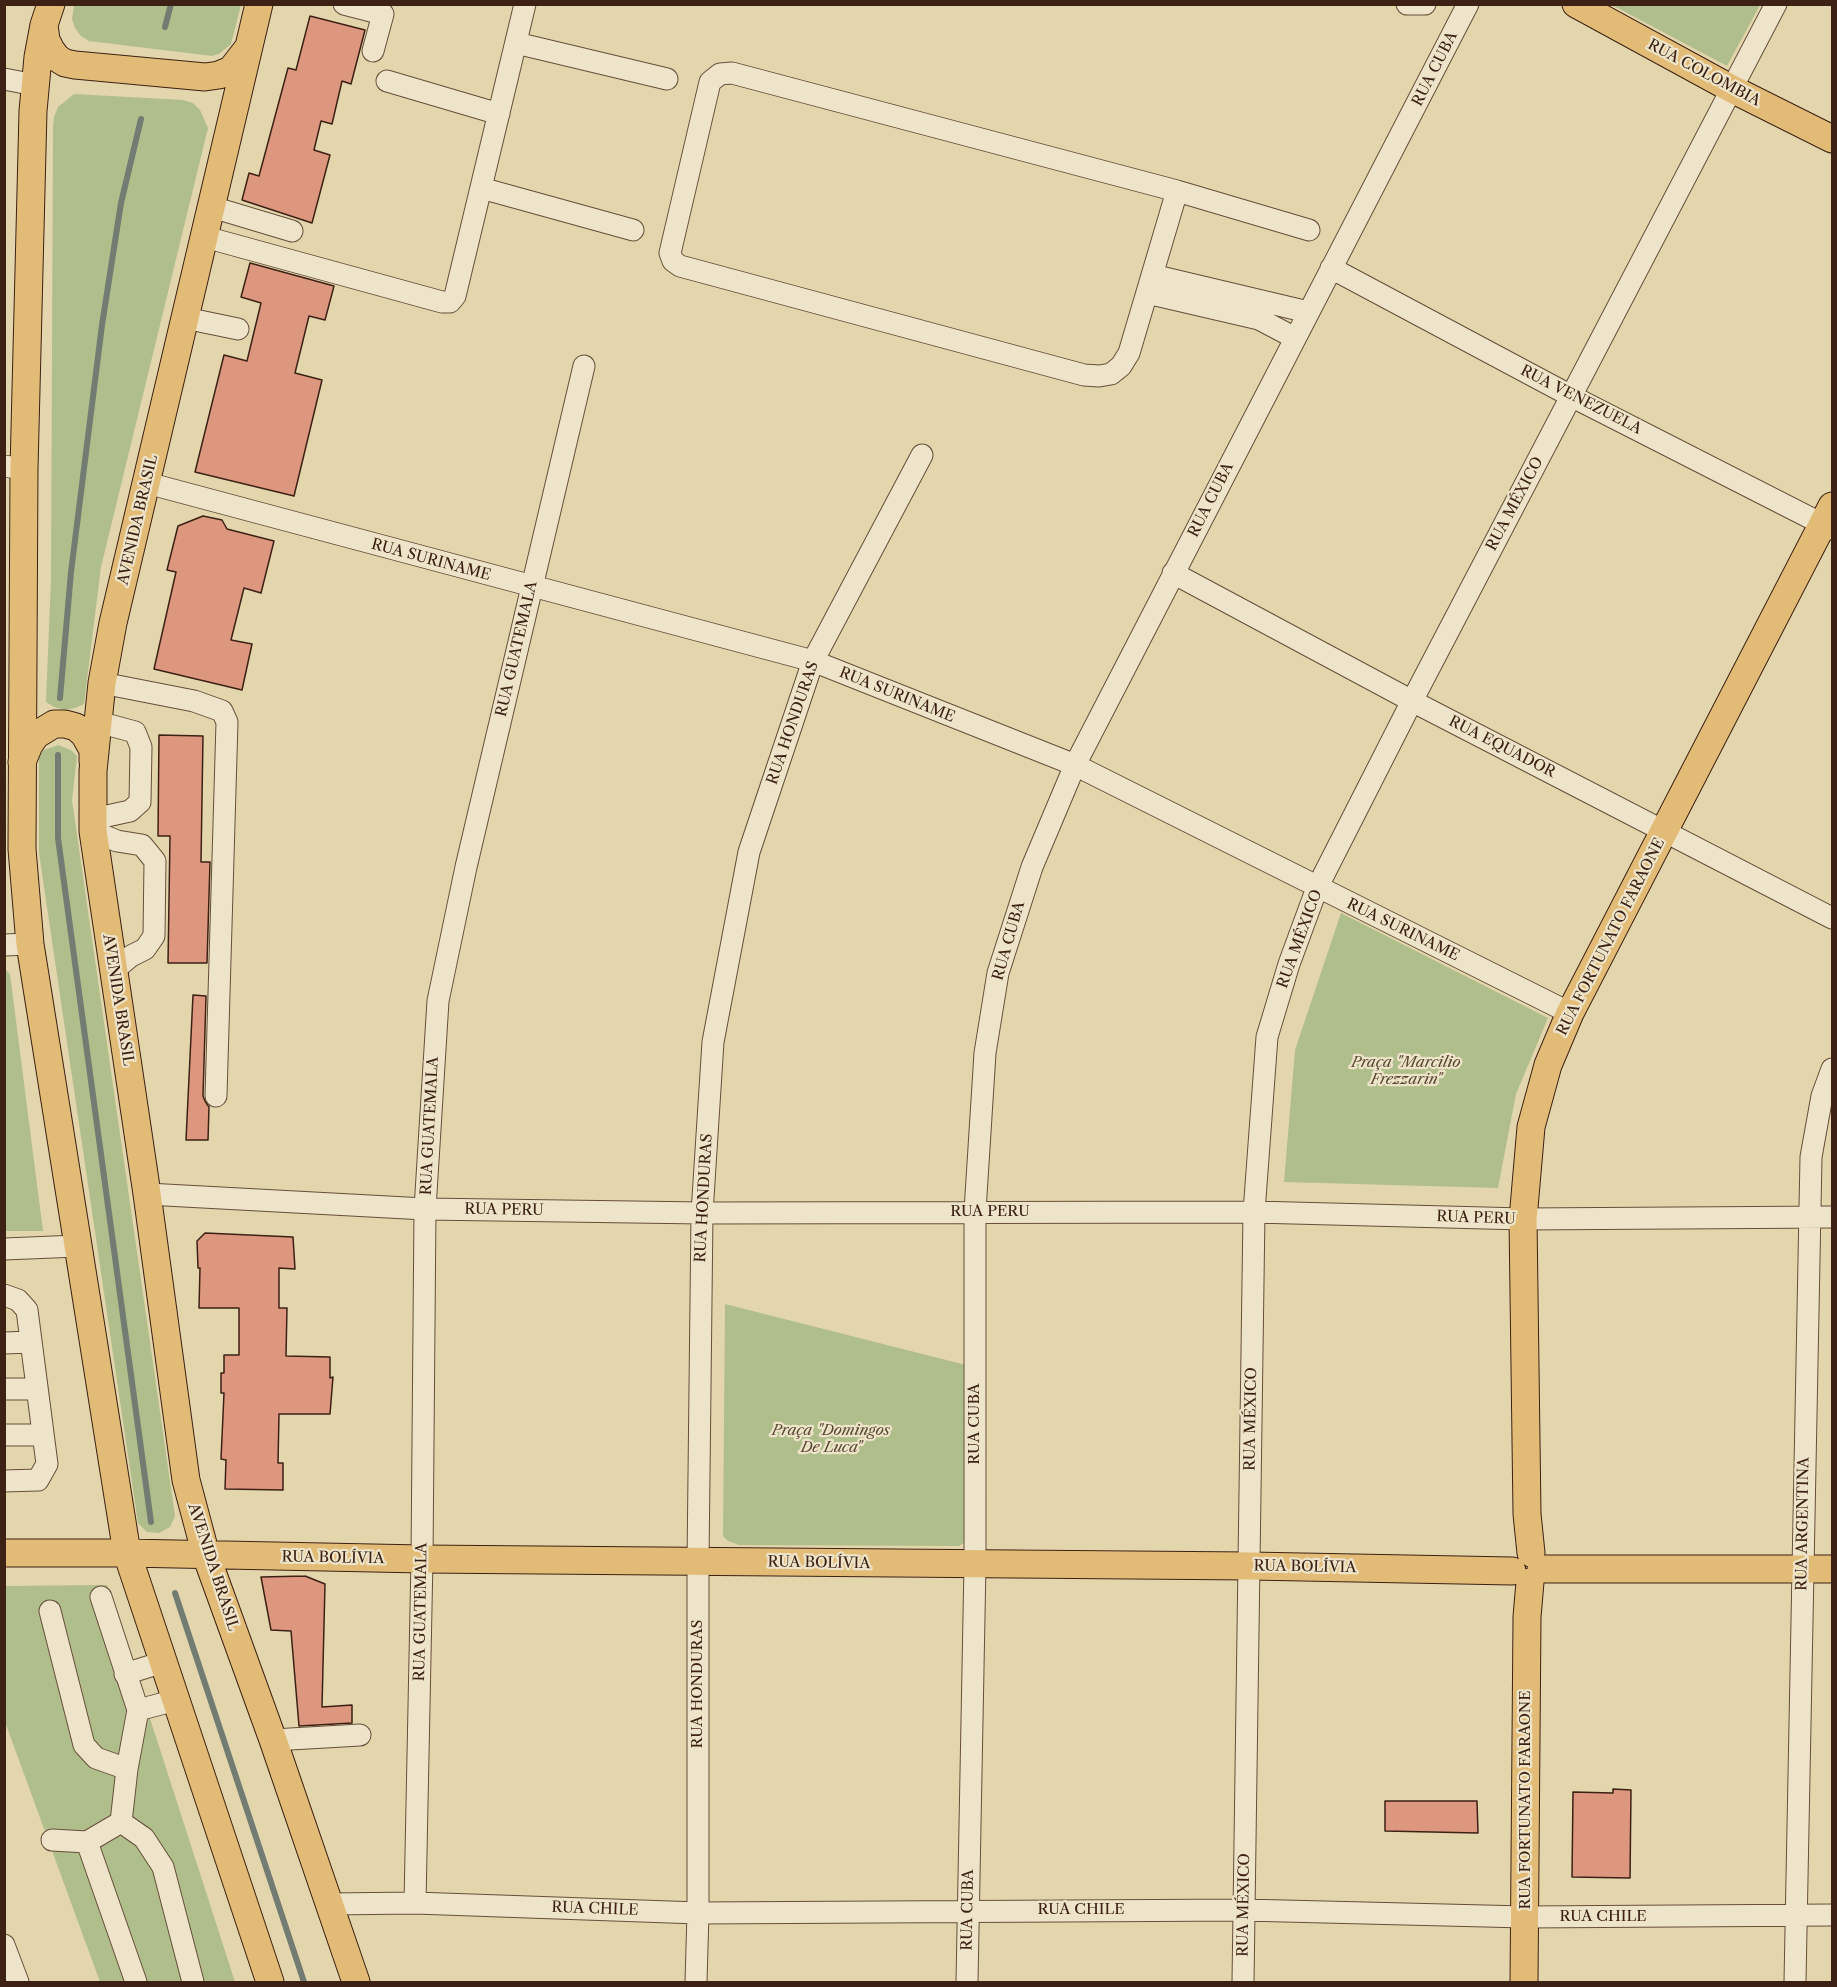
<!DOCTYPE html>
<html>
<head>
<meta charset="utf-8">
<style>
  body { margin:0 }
  #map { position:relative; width:1837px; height:1987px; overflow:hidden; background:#e4d6ac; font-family:"Libre Caslon Text",serif }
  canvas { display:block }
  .frame { position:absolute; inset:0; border:6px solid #3c2114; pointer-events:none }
</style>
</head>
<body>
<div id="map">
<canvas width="1837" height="1987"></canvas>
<div class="frame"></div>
</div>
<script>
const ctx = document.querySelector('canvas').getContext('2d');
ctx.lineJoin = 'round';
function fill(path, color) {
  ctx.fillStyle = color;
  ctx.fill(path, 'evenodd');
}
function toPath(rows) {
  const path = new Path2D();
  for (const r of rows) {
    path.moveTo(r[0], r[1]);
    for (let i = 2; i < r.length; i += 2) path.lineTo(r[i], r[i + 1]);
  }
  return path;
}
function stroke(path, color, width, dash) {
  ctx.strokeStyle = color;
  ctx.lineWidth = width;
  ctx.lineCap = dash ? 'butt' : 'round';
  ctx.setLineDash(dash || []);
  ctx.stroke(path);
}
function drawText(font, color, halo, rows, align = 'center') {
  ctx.font = font + ' "Libre Caslon Text",serif';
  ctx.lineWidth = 4.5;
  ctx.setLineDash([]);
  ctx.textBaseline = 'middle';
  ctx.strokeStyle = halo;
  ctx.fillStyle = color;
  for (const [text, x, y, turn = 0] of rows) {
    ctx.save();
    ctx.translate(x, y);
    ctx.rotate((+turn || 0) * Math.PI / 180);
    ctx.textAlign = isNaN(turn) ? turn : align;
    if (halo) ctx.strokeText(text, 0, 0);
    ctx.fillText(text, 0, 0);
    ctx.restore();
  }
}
const green = toPath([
  [74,5,74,4,241,5,231,44,219,54,212,56,89,41,81,36,75,28,72,19],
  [1612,5,1760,5,1727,66],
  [74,94,183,100,193,103,200,110,208,128,101,567,84,704,75,708,65,710,54,707,46,702,51,578,53,127,54,117,58,107],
  [58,745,71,750,77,756,72,800,175,1516,170,1527,159,1533,147,1532,138,1523,39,853,39,755,44,750],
  [1341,913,1548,1018,1516,1094,1498,1188,1284,1182,1295,1050],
  [5,969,10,974,43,1231,5,1231],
  [725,1304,970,1366,965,1542,959,1546,739,1545,728,1541,723,1536],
  [107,1585,235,1982,100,1982,5,1722,5,1586]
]);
const stream = toPath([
  [165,27,171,4],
  [60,698,71,572,102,325,121,203,141,119],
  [58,755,58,838,151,1522],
  [175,1593,304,1982]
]);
const building = toPath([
  [310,16,365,30,351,84,342,81,332,124,321,121,314,150,330,155,312,223,242,200,249,173,259,176,288,68,296,70,310,16],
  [250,263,334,286,325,320,309,316,295,373,322,380,294,496,195,472,224,355,247,361,261,303,241,297,250,263],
  [203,516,222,520,227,529,274,541,261,593,244,588,231,640,252,644,242,690,154,669,176,572,167,570,178,526,203,516],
  [159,735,203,736,201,862,210,862,207,963,168,963,170,836,158,836,159,735],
  [193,995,206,996,203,1096,205,1101,209,1107,208,1140,186,1140,193,995],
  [205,1233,293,1237,295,1269,279,1268,279,1308,287,1308,286,1356,330,1357,330,1378,333,1377,330,1414,279,1414,278,1463,283,1463,283,1490,225,1489,226,1460,221,1459,224,1393,221,1393,221,1373,224,1373,224,1355,239,1355,239,1308,199,1308,200,1268,198,1268,197,1241,205,1233],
  [305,1576,325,1584,322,1707,352,1705,352,1723,299,1726,291,1631,271,1630,261,1577,305,1576],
  [1613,1789,1631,1790,1630,1878,1572,1877,1573,1792,1613,1793,1613,1789],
  [1385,1801,1477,1801,1478,1833,1385,1831,1385,1801]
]);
const minor = toPath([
  [344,4,383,14,373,51],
  [1407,4,1425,4],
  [516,43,667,79],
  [4,79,35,85],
  [387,81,499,114],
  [481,188,633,230],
  [1177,191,1129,353,1121,366,1111,374,1099,376,1084,375,680,266,673,261,670,253,710,82,720,74,732,73,1177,191,1309,230],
  [212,207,292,231],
  [205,237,442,302,450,302,455,296,525,4],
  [1331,268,1571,396,1832,529],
  [1152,275,1308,312],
  [1147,293,1259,319,1295,338],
  [185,318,238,329],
  [4,466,24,469],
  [147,483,813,661,1075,765,1570,1013],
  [1173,573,1412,701,1832,918],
  [102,683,194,701,222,711,227,722,216,1096],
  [93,819,130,811,140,802,141,747,135,732,98,722],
  [93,831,117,841,142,845,155,861,154,936,145,949,131,956,113,971],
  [4,945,30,944],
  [147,1194,425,1209,702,1213,1254,1212,1523,1219,1832,1217],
  [4,1249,78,1246],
  [4,1295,18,1300,27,1310,47,1464,38,1480,4,1481],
  [4,1343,31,1342],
  [4,1389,37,1389],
  [4,1435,43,1435],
  [101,1597,138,1710],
  [50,1611,84,1745,96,1758,127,1769],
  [125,1674,163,1662],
  [273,1740,360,1735],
  [121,1822,87,1842,136,1982],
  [121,1822,144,1838,163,1867,193,1982],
  [121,1822,127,1769,138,1710,176,1700],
  [52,1840,87,1842],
  [415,1903,422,1559,425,1209,438,1001,466,867,584,366],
  [330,1904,415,1903,698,1913,1244,1910,1525,1917,1832,1915],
  [4,1945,18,1982],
  [696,1982,698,1913,698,1562,702,1213,713,1042,749,852,813,661,922,455],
  [967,1982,975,1564,975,1211,985,1053,998,973,1032,867,1075,765,1468,4],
  [1243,1982,1254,1212,1267,1037,1289,964,1317,888,1412,701,1776,4],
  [1795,1982,1811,1157,1822,1096,1832,1069]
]);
const major = toPath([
  [51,4,44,25,38,57,33,111,24,469,22,849,30,944,127,1553,270,1982],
  [259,4,113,623,102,683,93,771,93,831,147,1194,186,1480,206,1555,273,1740,356,1982],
  [1576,4,1732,89,1832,139],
  [44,25,46,40,51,50,57,58,65,63,75,65,205,77,219,75,231,70,248,48],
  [22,762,29,745,36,735,54,724,65,724,76,727,84,734,93,750,93,761],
  [4,1553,127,1553,422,1559,1250,1566,1512,1571],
  [1531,1553,1527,1514,1523,1219,1531,1127,1548,1065,1570,1013,1832,506],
  [1541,1569,1832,1569],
  [1524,1982,1527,1617,1530,1582]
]);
const streetNames = [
  ["RUA CUBA",1435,69,-63],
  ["RUA COLOMBIA",1704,73,28],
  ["RUA VENEZUELA",1581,400,27],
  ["RUA CUBA",1211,500,-63],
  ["RUA MÉXICO",1515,504,-62],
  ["AVENIDA BRASIL",138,520,-77],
  ["RUA SURINAME",431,560,15],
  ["RUA GUATEMALA",517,649,-77],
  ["RUA SURINAME",897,695,22],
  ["RUA HONDURAS",793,723,-71],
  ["RUA EQUADOR",1502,747,27],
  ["RUA SURINAME",1403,930,26],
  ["RUA FORTUNATO FARAONE",1611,937,-63],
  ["RUA MÉXICO",1300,939,-70],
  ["RUA CUBA",1009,941,-74],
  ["AVENIDA BRASIL",118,1000,81],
  ["RUA GUATEMALA",430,1126,-87],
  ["RUA HONDURAS",704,1198,-87],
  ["RUA PERU",504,1210,1],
  ["RUA PERU",990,1212],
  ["RUA PERU",1476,1218,2],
  ["RUA MÉXICO",1251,1419,-89],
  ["RUA CUBA",975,1424,-90],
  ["RUA ARGENTINA",1803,1524,-89],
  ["RUA BOLÍVIA",333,1558,1],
  ["RUA BOLÍVIA",819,1563,1],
  ["AVENIDA BRASIL",213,1567,72],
  ["RUA BOLÍVIA",1305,1567,1],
  ["RUA GUATEMALA",421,1612,-89],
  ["RUA HONDURAS",698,1684,-90],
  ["RUA FORTUNATO FARAONE",1526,1800,-90],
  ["RUA MÉXICO",1244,1905,-89],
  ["RUA CHILE",595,1909,2],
  ["RUA CUBA",968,1910,-89],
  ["RUA CHILE",1081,1910],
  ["RUA CHILE",1603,1917]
];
const parkNames = [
  ["Praça \"Marcilio",1406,1063],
  ["Frezzarin\"",1406,1080],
  ["Praça \"Domingos",831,1431],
  ["De Luca\"",831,1448]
];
fill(green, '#b0be8c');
stroke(stream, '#727c72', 6);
fill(building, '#dd977f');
stroke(building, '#3c2114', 1.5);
stroke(minor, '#664e3a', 23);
stroke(major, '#3c2114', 29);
stroke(minor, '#ede4c9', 21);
stroke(major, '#e2bb76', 27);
drawText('15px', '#3c2114', '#ede4c9', streetNames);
drawText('italic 15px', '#594832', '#ede4c9', parkNames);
</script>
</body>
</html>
